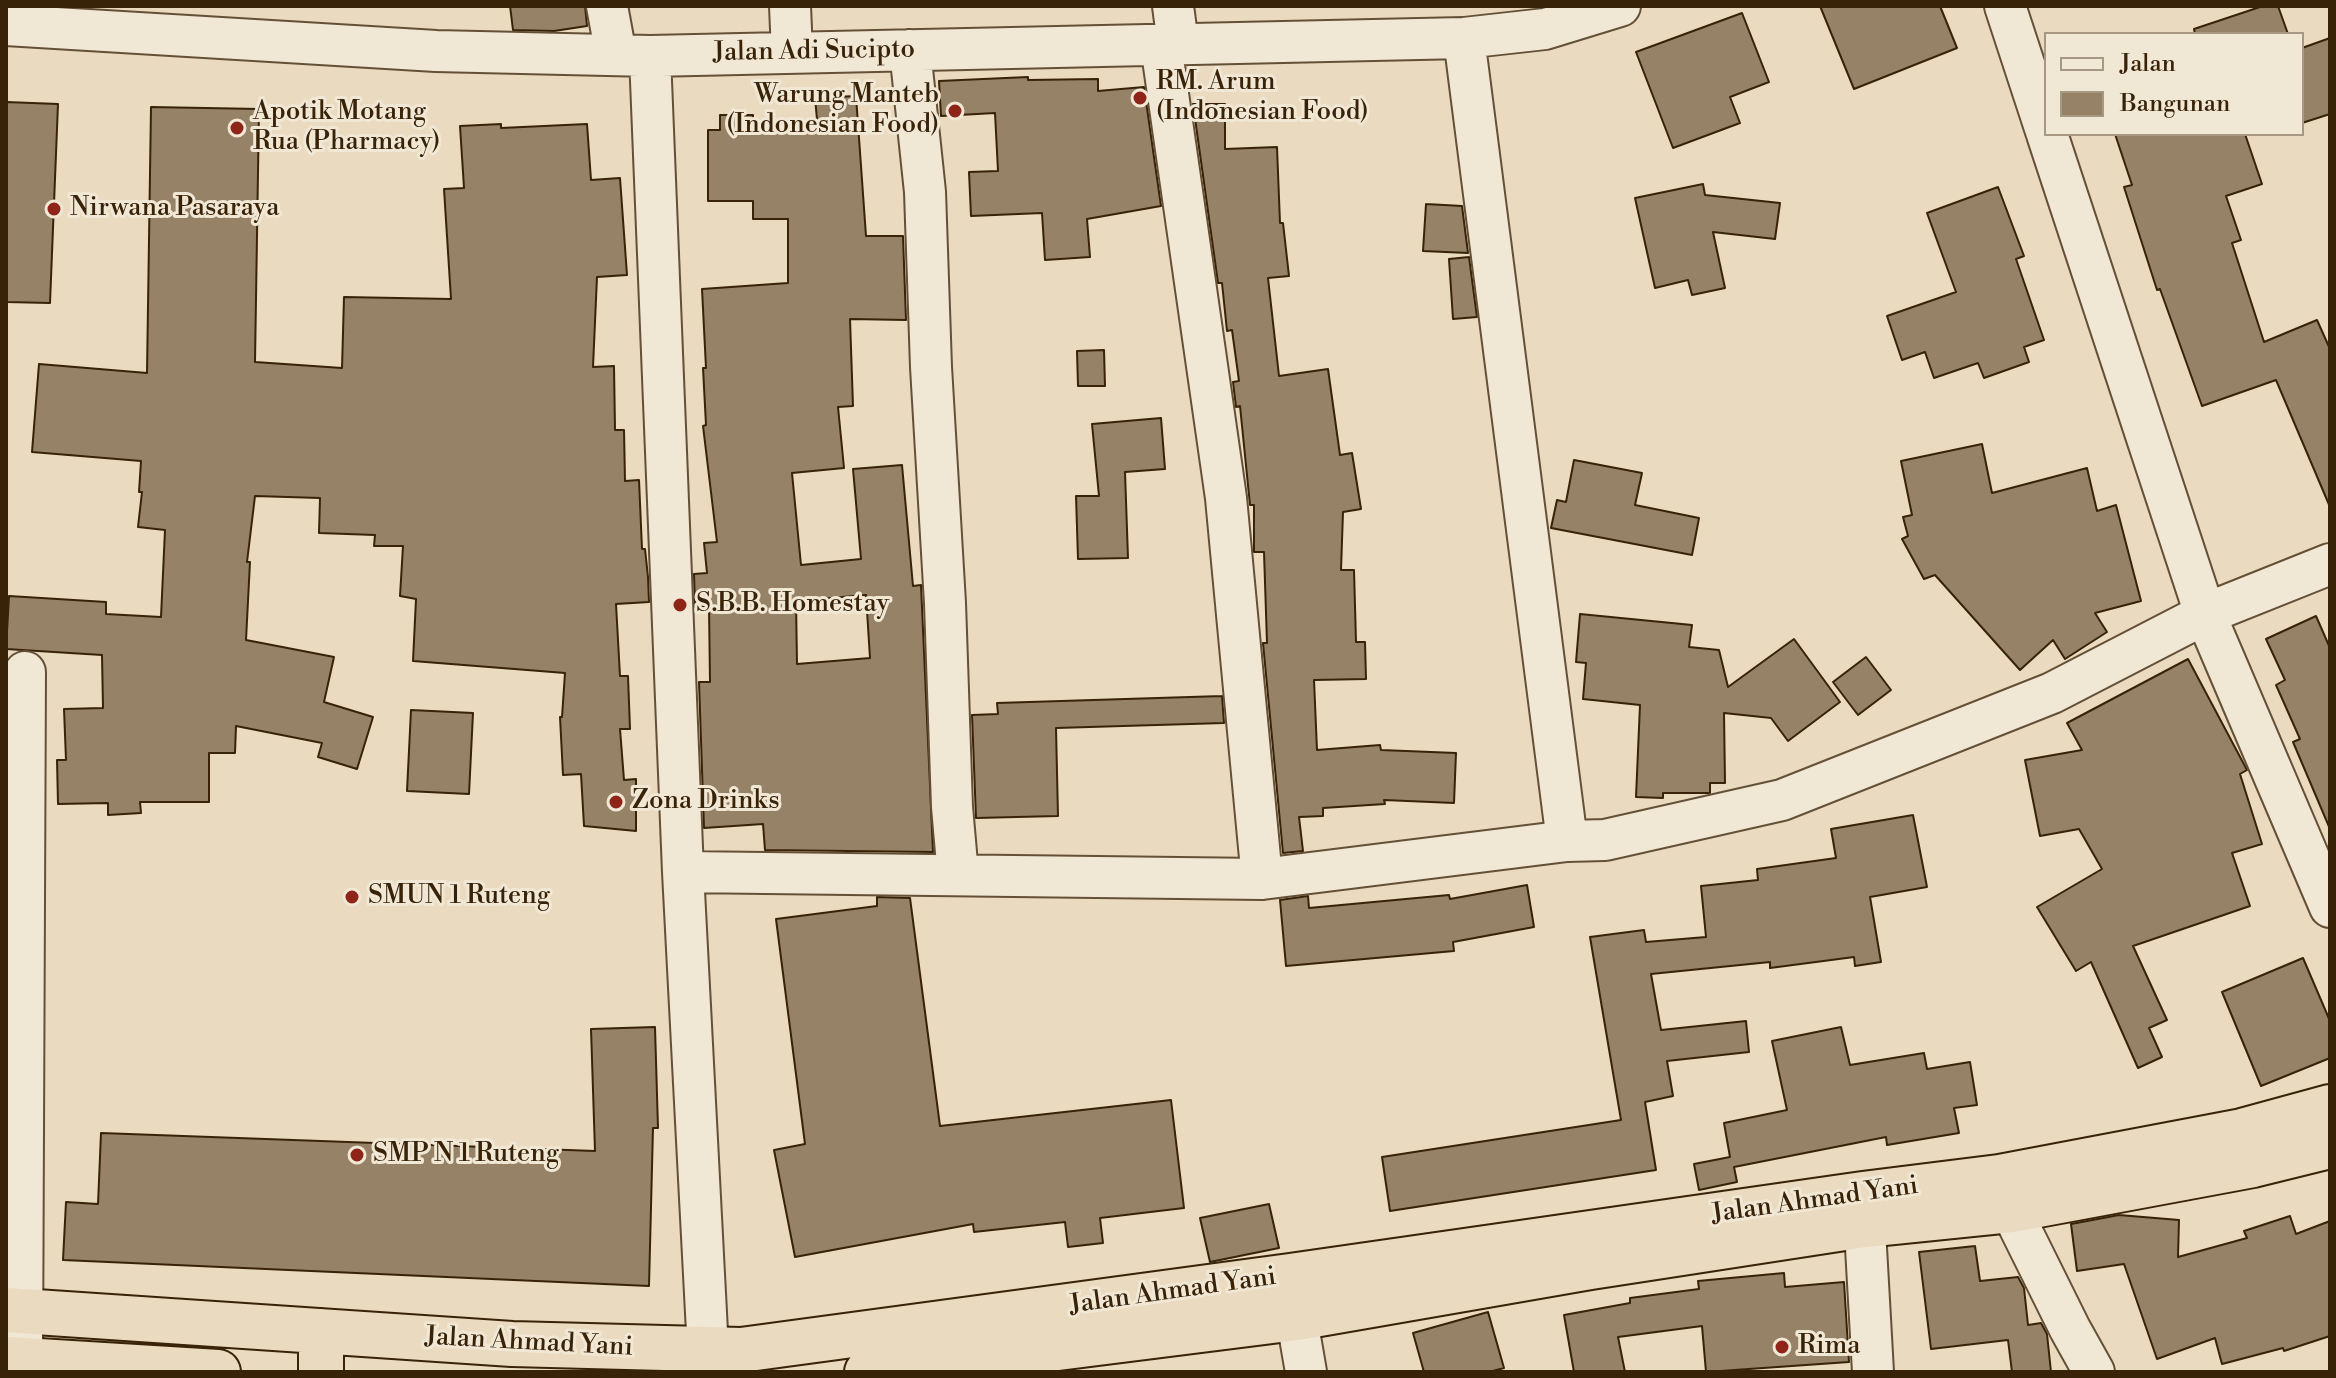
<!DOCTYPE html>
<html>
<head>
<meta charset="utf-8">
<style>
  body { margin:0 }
  #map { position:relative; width:2336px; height:1378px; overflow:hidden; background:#eadabf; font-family:"Libre Bodoni",serif }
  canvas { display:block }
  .frame { position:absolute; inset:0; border:8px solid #382208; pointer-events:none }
  .legend { position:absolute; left:2044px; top:32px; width:260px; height:104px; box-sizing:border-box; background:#f1e7d5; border:2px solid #a79883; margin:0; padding:10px 14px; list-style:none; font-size:24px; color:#382208 }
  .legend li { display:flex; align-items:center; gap:16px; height:40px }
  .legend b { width:40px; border:2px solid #a79883 }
</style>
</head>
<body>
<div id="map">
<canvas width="2336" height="1378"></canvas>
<div class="frame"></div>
<ul class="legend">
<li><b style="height:10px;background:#f1e7d5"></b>Jalan</li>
<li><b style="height:22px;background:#958267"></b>Bangunan</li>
</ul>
</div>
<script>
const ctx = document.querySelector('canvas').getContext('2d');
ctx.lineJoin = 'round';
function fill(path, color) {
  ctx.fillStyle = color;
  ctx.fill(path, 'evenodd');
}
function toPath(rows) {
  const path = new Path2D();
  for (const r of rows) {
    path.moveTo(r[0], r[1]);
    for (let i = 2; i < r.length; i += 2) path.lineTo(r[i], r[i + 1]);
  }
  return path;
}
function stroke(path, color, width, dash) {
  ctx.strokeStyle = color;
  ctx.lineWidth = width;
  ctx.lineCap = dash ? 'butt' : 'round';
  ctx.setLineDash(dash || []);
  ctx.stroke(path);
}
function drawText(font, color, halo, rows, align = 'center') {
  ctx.font = font + ' "Libre Bodoni",serif';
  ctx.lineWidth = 6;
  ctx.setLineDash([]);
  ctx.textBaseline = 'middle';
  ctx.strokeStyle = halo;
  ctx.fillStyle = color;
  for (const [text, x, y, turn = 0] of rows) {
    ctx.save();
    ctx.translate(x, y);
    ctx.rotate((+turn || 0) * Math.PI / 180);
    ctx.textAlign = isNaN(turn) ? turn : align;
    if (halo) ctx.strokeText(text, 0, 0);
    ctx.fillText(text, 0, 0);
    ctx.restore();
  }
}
const building = toPath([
  [510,6,585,6,587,26,554,31,513,30,510,6],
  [1820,6,1940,6,1957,48,1854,89,1820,6],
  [2263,6,2278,6,2288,34,2195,34,2194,29,2263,6],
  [1742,13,1769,82,1730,97,1740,123,1673,148,1636,52,1742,13],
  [2330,38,2330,114,2302,123,2302,48,2330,38],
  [1028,77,1028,80,1098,79,1098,91,1144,87,1161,206,1087,219,1090,257,1045,260,1042,213,971,216,969,172,998,171,995,113,941,116,939,81,1028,77],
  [856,96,866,236,903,236,906,320,850,319,853,406,838,407,844,468,792,473,801,565,861,559,853,469,902,465,913,586,921,585,933,852,765,850,763,824,704,828,699,682,710,682,709,606,695,607,694,574,707,573,704,543,717,542,703,426,706,425,703,368,706,368,702,289,788,283,788,219,753,219,753,201,708,201,708,130,720,130,720,115,753,115,753,130,818,130,815,98,856,96],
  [866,595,870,658,797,664,796,601,866,595],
  [6,102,58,104,50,303,6,302,6,102],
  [1193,104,1225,104,1225,149,1277,147,1280,223,1283,223,1289,276,1268,278,1279,376,1328,369,1340,455,1352,453,1361,509,1343,512,1341,570,1354,570,1356,642,1365,642,1366,679,1314,680,1317,750,1380,745,1381,750,1456,753,1454,803,1384,800,1385,804,1323,808,1323,816,1299,817,1303,851,1283,853,1263,643,1267,643,1264,552,1254,552,1254,505,1250,505,1240,406,1236,407,1233,382,1239,381,1232,330,1227,331,1222,283,1218,283,1193,104],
  [151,107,259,109,255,362,342,368,344,297,451,299,444,189,464,188,460,126,501,124,501,128,587,124,591,180,620,178,627,275,597,277,593,367,614,366,615,430,624,430,625,481,639,480,642,549,645,549,648,577,649,602,616,604,620,676,628,676,630,729,620,729,624,780,636,779,636,831,584,826,581,774,563,775,560,717,562,717,565,673,413,661,416,599,400,596,403,546,374,546,375,535,319,533,320,498,255,496,247,562,250,562,246,640,334,657,324,702,373,717,357,769,318,757,322,743,236,726,235,753,209,753,209,802,140,802,141,813,108,815,108,803,58,804,57,760,66,760,64,709,103,708,102,655,6,649,9,596,106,602,106,614,161,617,165,530,138,527,142,492,139,492,141,461,32,452,39,364,147,373,151,107],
  [2115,134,2245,134,2262,184,2226,196,2241,240,2232,243,2264,342,2317,320,2330,349,2330,507,2276,380,2202,406,2160,289,2157,290,2124,187,2132,185,2115,134],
  [1703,184,1705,195,1780,203,1775,239,1713,232,1725,288,1692,295,1688,280,1655,288,1635,198,1703,184],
  [1998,187,2024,256,2016,259,2044,340,2024,347,2029,362,1984,378,1978,363,1934,378,1925,352,1902,360,1887,316,1956,292,1927,213,1998,187],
  [1426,204,1462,206,1468,253,1423,251,1426,204],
  [1469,257,1477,317,1453,319,1449,259,1469,257],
  [1104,350,1105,386,1078,386,1077,351,1104,350],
  [1161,418,1165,469,1125,472,1128,558,1078,559,1076,496,1099,496,1092,424,1161,418],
  [1982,444,1992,493,2087,468,2097,511,2116,505,2141,601,2095,613,2107,632,2065,659,2053,640,2020,670,1935,575,1924,579,1902,539,1908,536,1903,517,1912,515,1901,461,1982,444],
  [1574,460,1642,473,1635,505,1699,518,1692,555,1551,528,1557,500,1566,502,1574,460],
  [1580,614,1692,625,1689,647,1719,650,1728,687,1794,639,1840,702,1788,741,1771,718,1724,713,1725,783,1710,783,1710,793,1663,793,1663,798,1636,797,1640,705,1583,699,1586,663,1576,662,1580,614],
  [2316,616,2330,648,2330,829,2293,742,2300,739,2276,685,2285,680,2266,639,2316,616],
  [1866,657,1891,690,1858,715,1833,682,1866,657],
  [2188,659,2247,770,2240,774,2262,844,2232,853,2250,906,2133,946,2167,1020,2149,1028,2162,1057,2138,1068,2091,962,2076,971,2037,907,2102,869,2079,829,2040,836,2025,760,2082,750,2067,723,2188,659],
  [1222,696,1224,723,1056,728,1058,816,976,818,972,715,998,714,997,703,1222,696],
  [411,710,473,713,469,794,407,791,411,710],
  [1913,815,1927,887,1870,897,1881,962,1855,966,1854,957,1770,968,1770,962,1651,974,1661,1030,1746,1021,1749,1052,1667,1061,1673,1096,1645,1102,1656,1170,1390,1211,1382,1157,1621,1120,1590,937,1644,930,1646,942,1706,937,1701,886,1758,880,1757,869,1836,858,1831,829,1913,815],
  [1527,885,1534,927,1453,942,1454,951,1286,966,1280,900,1308,896,1309,908,1449,895,1450,899,1527,885],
  [877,897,910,898,940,1126,1171,1100,1184,1208,1100,1218,1103,1243,1068,1247,1065,1222,974,1232,973,1224,795,1257,774,1150,805,1144,776,919,877,906,877,897],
  [2303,958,2330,1021,2330,1058,2261,1086,2222,992,2303,958],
  [655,1027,658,1128,653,1128,649,1286,63,1260,66,1202,98,1204,101,1133,595,1151,591,1029,655,1027],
  [1841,1027,1850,1065,1924,1053,1927,1069,1970,1062,1977,1105,1954,1108,1959,1133,1887,1145,1886,1137,1734,1167,1737,1182,1699,1190,1694,1164,1730,1157,1724,1123,1787,1110,1772,1041,1841,1027],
  [1269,1204,1279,1248,1210,1262,1200,1218,1269,1204],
  [2119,1215,2179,1220,2178,1257,2247,1238,2244,1231,2290,1216,2296,1234,2330,1221,2330,1336,2284,1351,2283,1348,2222,1364,2215,1338,2157,1359,2124,1264,2077,1271,2071,1224,2119,1215],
  [1975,1246,1980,1281,2018,1277,2024,1288,2028,1325,2041,1323,2047,1334,2051,1372,2012,1372,2008,1340,1931,1349,1919,1252,1975,1246],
  [1784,1273,1785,1287,1844,1282,1849,1362,1706,1372,1702,1326,1618,1337,1625,1372,1574,1372,1564,1315,1630,1303,1630,1298,1699,1289,1698,1281,1784,1273],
  [1488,1312,1504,1368,1489,1372,1424,1372,1413,1333,1488,1312]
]);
const minor = toPath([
  [607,6,616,55],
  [790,6,792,53],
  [1173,6,1178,44],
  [2005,6,2046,131],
  [6,25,436,51,650,56,1464,38,1545,29,1620,6],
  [1464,38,1567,841],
  [1161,45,1226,498,1262,879],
  [910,50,925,192,931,367,945,603,952,807,958,875],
  [650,56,683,872,708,1351],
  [2047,134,2205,614,2330,907],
  [683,872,1262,879,1567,841,1605,840,1782,800,2052,693,2205,614,2330,564],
  [1863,1194,1873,1372],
  [2011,1210,2070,1329,2094,1372],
  [1291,1285,1306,1372],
  [22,1360,25,672]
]);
const highway = toPath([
  [6,1310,512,1344,741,1350,1290,1276,1863,1194,1999,1177,2242,1131,2330,1107],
  [321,1331,321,1372],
  [6,1359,218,1372],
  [867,1372,1296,1318,1590,1267,1864,1225,2011,1210,2253,1165,2330,1146]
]);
const markers = [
  [1140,98,8,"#8f2418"],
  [955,111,8,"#8f2418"],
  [237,128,8,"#8f2418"],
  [54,209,8,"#8f2418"],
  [680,605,8,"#8f2418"],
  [616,802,8,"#8f2418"],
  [352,897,8,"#8f2418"],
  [357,1155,8,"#8f2418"],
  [1782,1347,8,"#8f2418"]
];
const streetNames = [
  ["Jalan Adi Sucipto",814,52,-1],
  ["Jalan Ahmad Yani",1815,1201,-8],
  ["Jalan Ahmad Yani",1173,1292,-8],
  ["Jalan Ahmad Yani",529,1343,3]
];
const poiNames = [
  ["RM. Arum",1156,83],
  ["(Indonesian Food)",1156,113],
  ["Warung Manteb",939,96,"right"],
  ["(Indonesian Food)",939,126,"right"],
  ["Apotik Motang",253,113],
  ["Rua (Pharmacy)",253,143],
  ["Nirwana Pasaraya",70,209],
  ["S.B.B. Homestay",696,605],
  ["Zona Drinks",632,802],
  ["SMUN 1 Ruteng",368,897],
  ["SMP N 1 Ruteng",373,1155],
  ["Rima",1798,1347]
];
fill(building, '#958267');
stroke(building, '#382208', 2);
stroke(minor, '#645036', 44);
stroke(highway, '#382208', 48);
stroke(minor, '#f1e7d5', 40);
stroke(highway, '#eadabf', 44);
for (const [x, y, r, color] of markers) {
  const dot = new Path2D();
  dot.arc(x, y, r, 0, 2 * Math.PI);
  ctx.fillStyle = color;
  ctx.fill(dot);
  stroke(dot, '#f1e7d5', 3);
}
drawText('26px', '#382208', '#f1e7d5', streetNames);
drawText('26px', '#382208', '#f1e7d5', poiNames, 'left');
</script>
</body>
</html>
